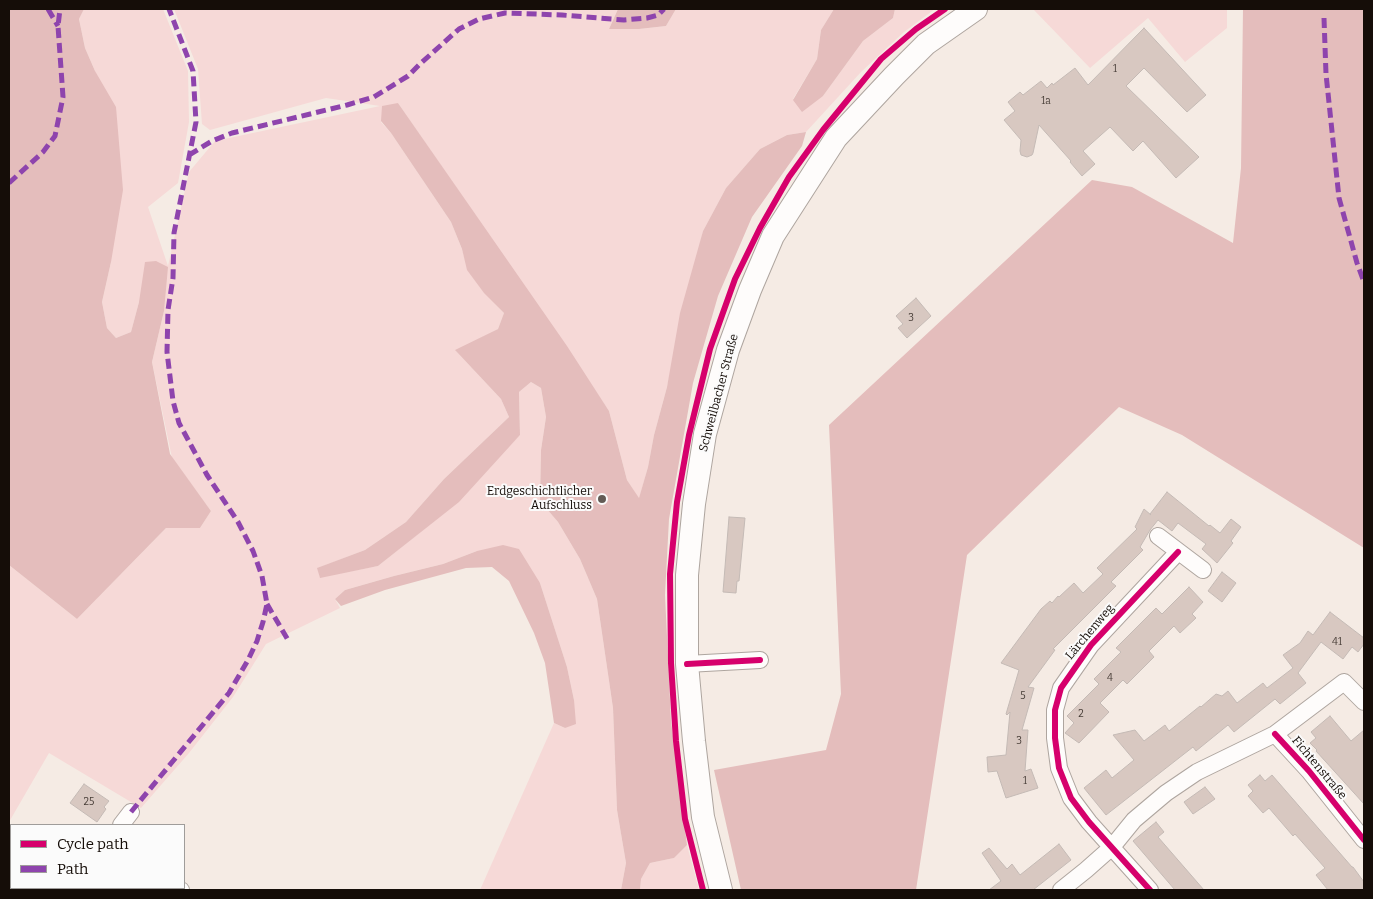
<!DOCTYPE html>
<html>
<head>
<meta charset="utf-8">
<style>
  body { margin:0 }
  #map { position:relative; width:1373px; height:899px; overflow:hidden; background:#f5ebe4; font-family:Bitter,serif }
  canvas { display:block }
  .frame { position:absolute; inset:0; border:10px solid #150d08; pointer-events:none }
  .legend { position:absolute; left:10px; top:824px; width:175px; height:65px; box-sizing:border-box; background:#fbfbfb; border:1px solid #9f9c9a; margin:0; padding:6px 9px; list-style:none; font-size:15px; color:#150d08 }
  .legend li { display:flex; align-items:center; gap:10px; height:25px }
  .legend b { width:25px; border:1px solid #9f9c9a }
</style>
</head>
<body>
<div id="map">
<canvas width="1373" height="899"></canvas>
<div class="frame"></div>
<ul class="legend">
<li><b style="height:6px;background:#d6006c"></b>Cycle path</li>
<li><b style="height:6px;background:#8e44ad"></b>Path</li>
</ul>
</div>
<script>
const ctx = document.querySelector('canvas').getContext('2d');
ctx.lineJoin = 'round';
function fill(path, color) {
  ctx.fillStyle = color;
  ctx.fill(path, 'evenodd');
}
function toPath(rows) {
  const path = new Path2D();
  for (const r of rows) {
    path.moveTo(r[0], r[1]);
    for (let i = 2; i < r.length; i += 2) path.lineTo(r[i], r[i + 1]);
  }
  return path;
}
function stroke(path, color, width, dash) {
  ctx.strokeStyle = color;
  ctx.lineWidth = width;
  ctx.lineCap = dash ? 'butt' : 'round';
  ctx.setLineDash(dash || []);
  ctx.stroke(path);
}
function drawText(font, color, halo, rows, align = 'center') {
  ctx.font = font + ' Bitter,serif';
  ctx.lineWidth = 4;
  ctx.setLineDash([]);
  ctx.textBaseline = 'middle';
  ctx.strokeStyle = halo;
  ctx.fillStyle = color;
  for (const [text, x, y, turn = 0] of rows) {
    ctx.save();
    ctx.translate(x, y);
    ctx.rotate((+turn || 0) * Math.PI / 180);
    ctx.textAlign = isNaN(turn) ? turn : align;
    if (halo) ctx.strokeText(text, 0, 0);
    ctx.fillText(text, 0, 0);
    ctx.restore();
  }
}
const green = toPath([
  [84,9,163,9,188,71,189,122,178,183,148,207,168,266,189,172,215,141,380,106,326,98,210,130,202,124,198,69,174,9,618,9,609,29,639,29,666,26,676,9,834,9,821,30,817,59,793,99,823,96,863,41,893,18,895,9,935,9,904,32,861,72,806,132,787,135,760,149,726,188,703,231,667,387,654,435,648,467,639,499,627,480,609,411,398,103,381,122,391,133,451,222,462,249,468,270,484,292,504,313,498,329,456,351,501,399,509,417,444,479,406,522,365,550,318,568,320,577,378,566,418,534,520,435,519,392,531,382,541,388,546,417,541,450,540,501,558,522,580,559,597,599,613,708,617,810,626,863,621,890,480,890,554,723,565,728,574,700,567,667,540,583,477,551,443,564,394,576,345,590,335,599,340,608,266,644,233,697,189,753,141,808,49,753,9,822,9,565,77,619,166,528,200,528,211,511,172,458,152,362,164,311,139,302,131,332,116,338,107,328,102,302,111,262,95,71,85,48,79,19],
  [1033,9,1227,9,1227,28,1185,62,1148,18,1090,68],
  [687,845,699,890,640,890,641,879,650,863,674,858]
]);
const forest = toPath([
  [9,9,84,9,79,19,85,48,95,71,116,107,123,190,111,262,102,302,107,328,116,338,131,332,139,302,145,262,156,261,168,267,164,311,152,362,170,454,211,511,200,528,166,528,77,619,9,565],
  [618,9,676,9,666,26,639,29,609,29],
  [834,9,895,9,893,18,863,41,823,96,802,112,793,100,817,59,821,30],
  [1243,9,1364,9,1364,548,1182,435,1119,407,967,555,916,890,741,890,714,770,826,750,841,694,829,425,1092,180,1132,187,1233,243,1241,168],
  [398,103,567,346,609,411,627,480,639,498,648,467,654,435,667,387,680,313,703,231,726,188,760,149,787,135,806,132,802,146,752,217,718,296,693,383,669,519,665,595,671,721,687,845,674,858,650,863,641,879,640,890,621,890,626,863,617,810,613,708,597,599,580,559,558,522,540,501,541,450,546,417,541,388,531,382,519,392,520,435,459,502,378,566,320,578,317,568,365,550,406,522,444,479,509,417,501,399,455,350,498,329,504,313,484,293,467,270,462,249,451,222,391,133,381,121,382,106],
  [503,545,519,549,540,583,567,667,574,700,576,724,565,728,554,723,545,663,534,633,509,581,492,567,466,568,385,590,341,606,335,599,345,590,394,576,443,564,477,551]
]);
const building = toPath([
  [1144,28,1206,95,1187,112,1144,68,1126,86,1199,157,1176,178,1143,141,1133,151,1110,127,1083,151,1095,164,1082,176,1070,162,1071,161,1039,125,1033,153,1032,155,1027,157,1021,155,1020,151,1021,140,1004,120,1015,111,1008,102,1020,92,1023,95,1041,81,1047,88,1052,83,1053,85,1075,68,1088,85,1144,28],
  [916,298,931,316,907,338,898,328,903,324,896,316,916,298],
  [1167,492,1209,526,1210,525,1220,533,1231,519,1241,527,1231,541,1233,543,1217,563,1202,549,1206,544,1178,523,1172,531,1158,520,1150,530,1140,547,1143,550,1111,582,1116,586,1053,649,1055,650,1028,687,1034,688,1022,730,1028,730,1025,771,1031,769,1038,788,1006,798,997,771,988,772,987,757,1006,755,1010,712,1007,715,1006,714,1019,670,1001,663,1041,609,1050,601,1052,603,1058,596,1059,597,1074,583,1083,593,1103,574,1097,568,1137,529,1135,527,1144,509,1151,515,1150,514,1167,492],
  [729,517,745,518,739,581,737,581,736,593,723,592,729,517],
  [1222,572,1236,583,1222,602,1208,591,1222,572],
  [1189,587,1203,602,1192,614,1196,618,1180,633,1174,626,1149,651,1154,657,1127,684,1123,680,1100,703,1109,712,1079,743,1065,733,1074,723,1067,716,1099,684,1094,679,1121,652,1116,648,1156,608,1162,614,1189,587],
  [1330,612,1364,638,1364,644,1358,652,1352,647,1343,659,1321,642,1298,673,1306,683,1280,704,1275,699,1234,732,1228,725,1196,751,1193,747,1106,815,1084,788,1106,770,1112,778,1134,760,1113,735,1135,730,1144,741,1165,725,1169,731,1200,706,1201,707,1216,694,1222,696,1228,691,1237,703,1263,683,1267,688,1293,668,1283,655,1300,643,1308,631,1313,635,1330,612],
  [1330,716,1351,741,1364,730,1364,804,1316,751,1317,750,1310,743,1316,738,1311,732,1330,716],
  [1260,775,1265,781,1272,775,1352,867,1353,867,1364,882,1364,890,1328,890,1316,875,1325,868,1295,834,1293,836,1269,808,1263,813,1248,796,1253,791,1248,785,1260,775],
  [84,784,109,801,104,807,106,809,97,822,70,803,84,784],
  [1205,787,1215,799,1193,814,1184,802,1205,787],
  [1156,822,1164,832,1158,837,1204,890,1175,890,1133,841,1156,822],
  [1059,844,1071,860,1033,890,989,890,1001,881,982,853,989,848,1007,869,1012,864,1020,875,1059,844]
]);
const minor = toPath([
  [1158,536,1203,570],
  [687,664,760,660],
  [1275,734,1309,771,1364,840],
  [121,825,131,812],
  [176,888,181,890],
  [73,890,74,888],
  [1061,890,1086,870,1112,847,1134,820,1166,793,1197,772,1275,734,1344,682,1364,702],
  [1150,890,1089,822,1071,798,1059,768,1055,738,1055,710,1061,688,1091,645,1178,552]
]);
const secondary = toPath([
  [721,890,703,817,694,741,687,664,687,575,694,504,705,434,728,350,750,290,773,236,836,138,894,76,926,44,976,9]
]);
const quiet = toPath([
  [48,9,58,26],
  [1324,18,1326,74,1339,198,1357,263,1364,282],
  [189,155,212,141,232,133,347,105,374,97,408,76,420,64,459,29,479,19,505,13,562,15,624,20,647,18,658,15,664,9],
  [9,183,43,152,55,136,63,97,58,26,60,9],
  [267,604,288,640],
  [131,812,229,693,248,660,257,641,263,622,267,604,262,576,253,551,238,522,207,475,179,423,173,401,167,352,168,310,173,278,174,233,196,122,193,71,169,9]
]);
const cycleway = toPath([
  [687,664,760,660],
  [1275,734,1309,771,1364,840],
  [703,890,685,819,676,741,671,663,670,574,677,502,689,435,710,349,735,279,760,228,789,177,823,130,881,59,916,29,945,9],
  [1150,890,1089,822,1071,798,1059,768,1055,738,1055,710,1061,688,1091,645,1178,552]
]);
const markers = [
  [602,499,5,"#635b55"]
];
const numberNames = [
  ["1",1115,69],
  ["1a",1046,101],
  ["3",911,318],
  ["41",1337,642],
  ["4",1110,678],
  ["5",1023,696],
  ["2",1081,714],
  ["3",1019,741],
  ["1",1025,781],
  ["25",89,802]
];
const streetNames = [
  ["Schweilbacher Straße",719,393,-75],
  ["Lärchenweg",1090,632,-50],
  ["Fichtenstraße",1319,768,50]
];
const poiNames = [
  ["Erdgeschichtlicher",592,492],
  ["Aufschluss",592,506]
];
fill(green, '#f6d9d7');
fill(forest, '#e4bdbc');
fill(building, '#d8c8c1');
stroke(building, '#c4bab5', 1);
stroke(minor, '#aea59f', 18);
stroke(secondary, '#aea59f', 24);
stroke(minor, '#fefcfb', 16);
stroke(secondary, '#fefcfb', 22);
stroke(quiet, '#8e44ad', 5, [10, 5]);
stroke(cycleway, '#d6006c', 6);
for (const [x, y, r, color] of markers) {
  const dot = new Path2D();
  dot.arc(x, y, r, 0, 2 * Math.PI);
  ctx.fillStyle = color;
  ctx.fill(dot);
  stroke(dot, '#fbfbfb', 2);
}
drawText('10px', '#463c36', null, numberNames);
drawText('12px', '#150d08', '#fbfbfb', streetNames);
drawText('12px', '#150d08', '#fbfbfb', poiNames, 'right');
</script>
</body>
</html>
